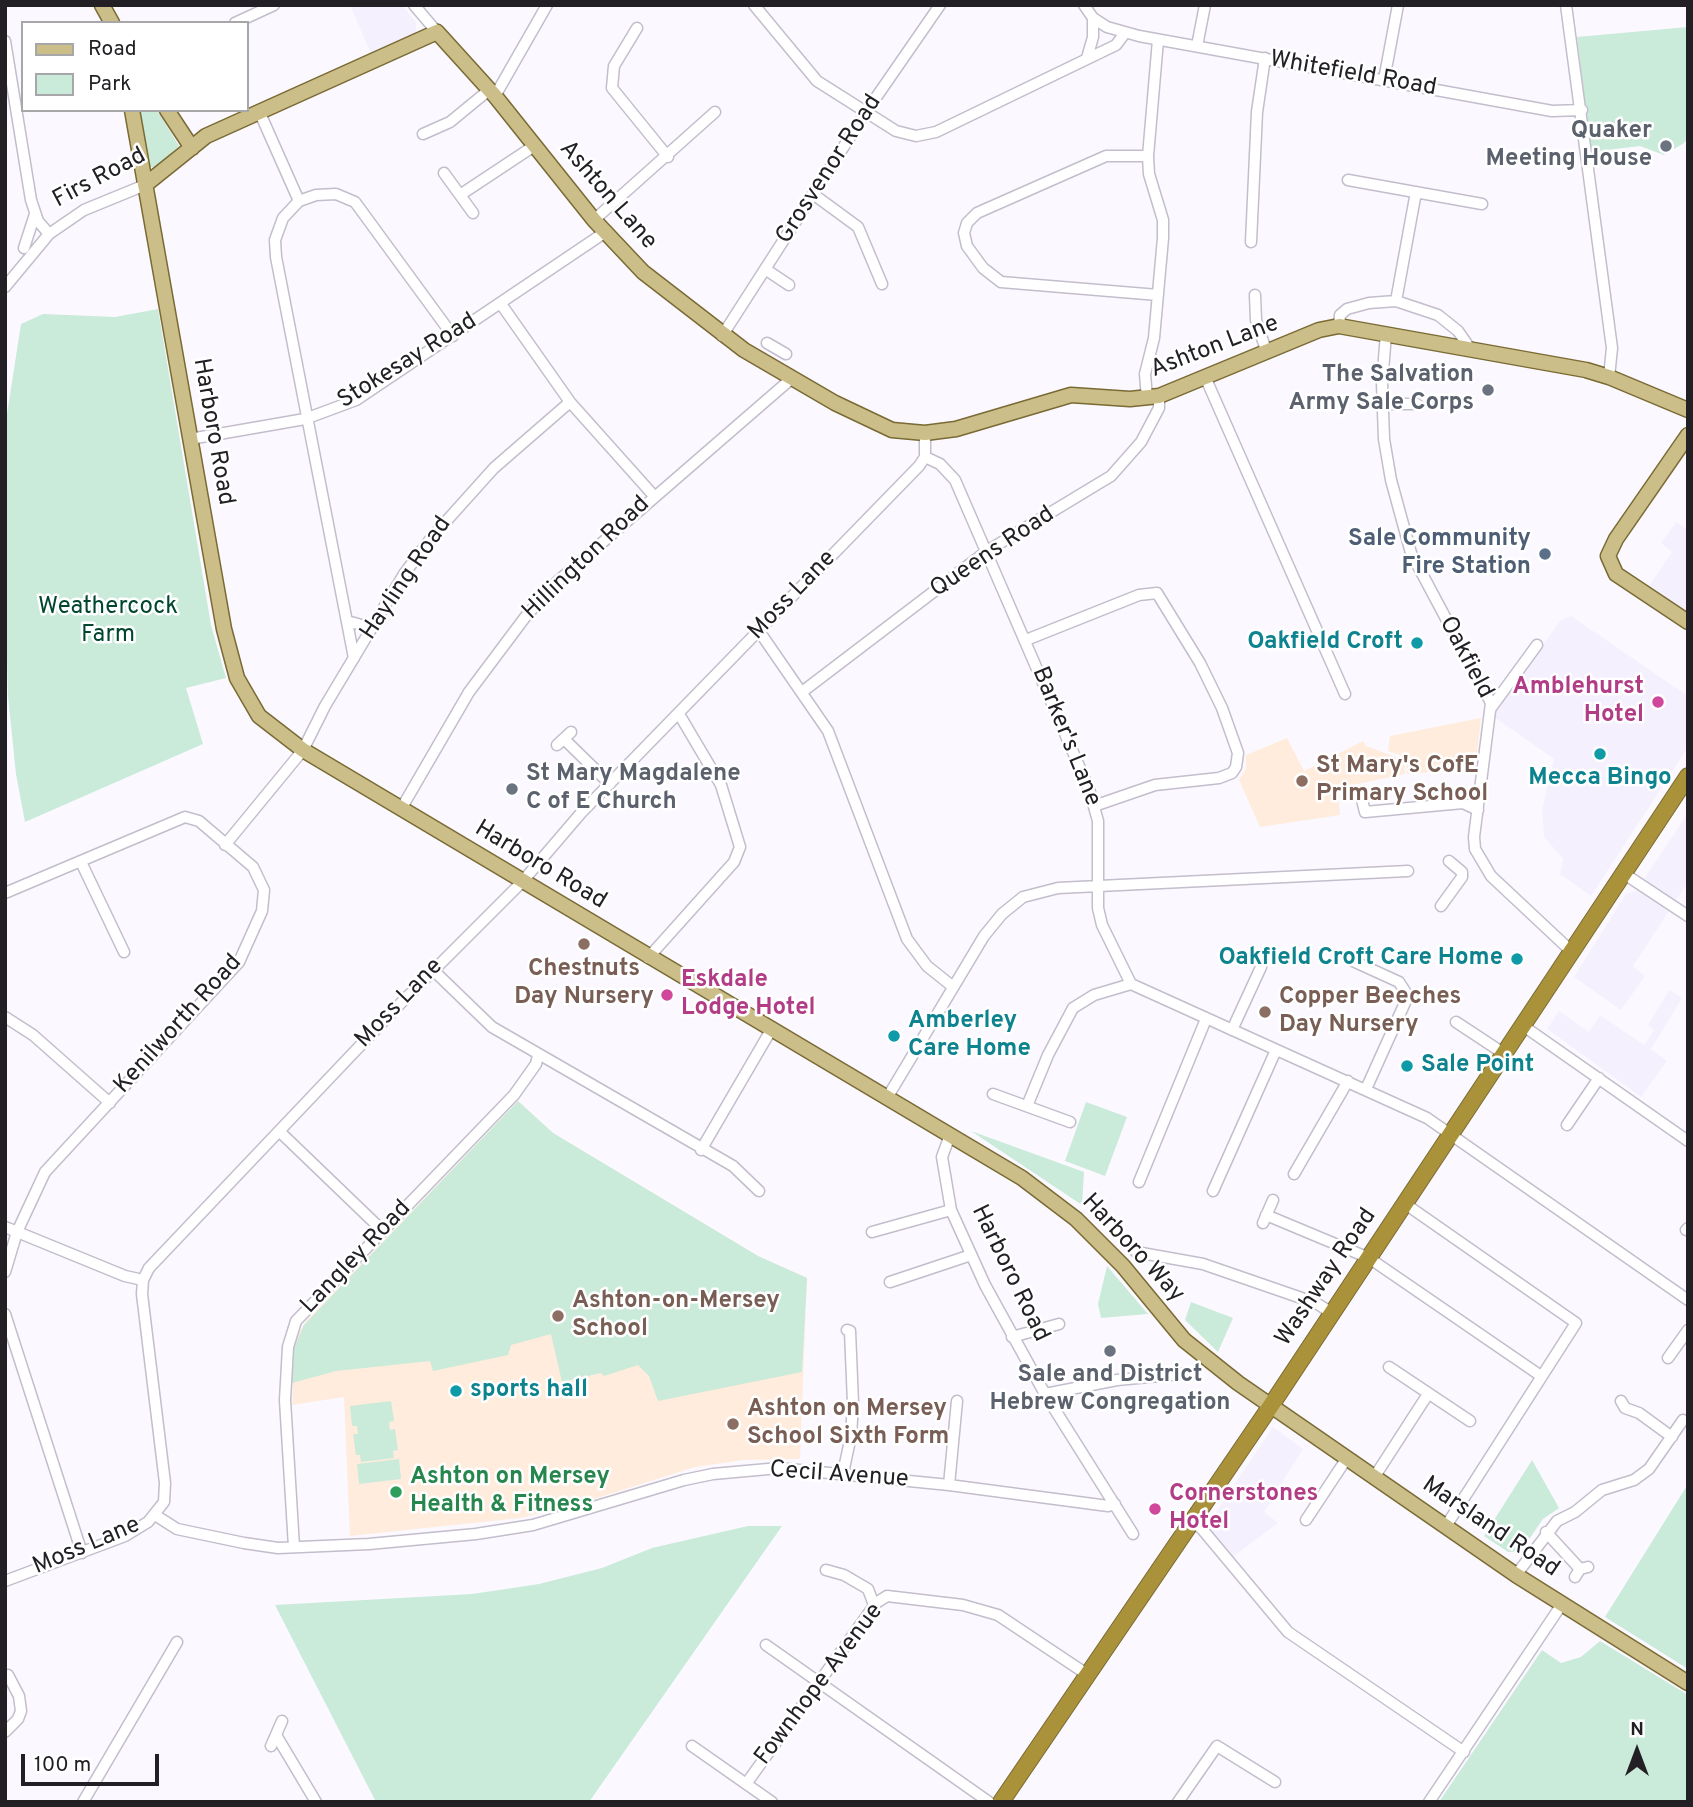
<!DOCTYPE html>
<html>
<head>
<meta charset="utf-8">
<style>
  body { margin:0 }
  #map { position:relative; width:1693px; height:1807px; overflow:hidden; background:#fbf9ff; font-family:Overpass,sans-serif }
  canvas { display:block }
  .frame { position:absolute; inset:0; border:7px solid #222025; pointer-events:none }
  .legend { position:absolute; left:21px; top:21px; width:228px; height:91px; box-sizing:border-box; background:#fff; border:2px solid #a7a6a8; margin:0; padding:9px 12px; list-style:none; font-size:21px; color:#222025 }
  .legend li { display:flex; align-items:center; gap:14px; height:35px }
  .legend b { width:35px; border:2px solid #a7a6a8 }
  .north { position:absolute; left:1602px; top:1716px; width:70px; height:70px; -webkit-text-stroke:5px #fff; paint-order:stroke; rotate:0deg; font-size:19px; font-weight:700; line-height:28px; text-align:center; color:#222025 }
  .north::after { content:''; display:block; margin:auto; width:24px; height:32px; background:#222025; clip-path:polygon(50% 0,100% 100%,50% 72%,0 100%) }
  .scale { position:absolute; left:21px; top:1754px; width:138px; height:32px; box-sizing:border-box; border:4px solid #222025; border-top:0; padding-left:9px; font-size:21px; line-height:24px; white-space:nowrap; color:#222025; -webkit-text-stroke:5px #fff; paint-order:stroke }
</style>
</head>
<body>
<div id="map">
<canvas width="1693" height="1807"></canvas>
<div class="frame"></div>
<ul class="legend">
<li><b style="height:9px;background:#cbbe89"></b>Road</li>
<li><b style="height:19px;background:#caeada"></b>Park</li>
</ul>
<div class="north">N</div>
<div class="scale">100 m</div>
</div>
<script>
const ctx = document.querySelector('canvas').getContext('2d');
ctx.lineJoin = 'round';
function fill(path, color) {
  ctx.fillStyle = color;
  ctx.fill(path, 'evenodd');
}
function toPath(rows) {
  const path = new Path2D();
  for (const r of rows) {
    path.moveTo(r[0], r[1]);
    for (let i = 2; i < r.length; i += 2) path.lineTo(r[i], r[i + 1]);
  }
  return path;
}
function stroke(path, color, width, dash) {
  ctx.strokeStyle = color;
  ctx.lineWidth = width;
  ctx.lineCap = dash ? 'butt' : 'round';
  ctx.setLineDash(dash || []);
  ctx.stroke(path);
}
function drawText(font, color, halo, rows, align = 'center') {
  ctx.font = font + ' Overpass,sans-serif';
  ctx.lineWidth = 5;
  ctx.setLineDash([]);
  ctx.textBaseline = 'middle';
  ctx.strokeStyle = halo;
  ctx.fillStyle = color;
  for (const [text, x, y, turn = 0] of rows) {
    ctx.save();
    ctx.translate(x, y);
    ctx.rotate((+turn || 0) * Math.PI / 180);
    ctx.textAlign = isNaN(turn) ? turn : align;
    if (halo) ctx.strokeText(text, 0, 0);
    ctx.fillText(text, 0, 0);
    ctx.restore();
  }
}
const built = toPath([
  [350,5,402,5,416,22,416,33,374,61],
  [1676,522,1688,530,1688,615,1659,593,1647,589,1672,552,1661,543],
  [1571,616,1688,696,1688,747,1591,896,1560,874,1563,859,1544,837,1542,810,1554,759,1494,717,1499,705,1561,620],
  [1688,813,1688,882,1633,966,1645,976,1621,1010,1574,977,1626,894,1636,891],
  [1669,990,1682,998,1651,1049,1667,1061,1641,1097,1547,1029,1559,1011,1589,1032,1600,1015,1644,1045,1654,1030,1648,1025],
  [1273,1427,1303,1449,1264,1512,1278,1523,1230,1559,1203,1531]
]);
const education = toPath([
  [1481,718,1475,769,1407,774,1406,757,1388,751,1390,736],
  [1287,738,1304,771,1363,741,1366,746,1404,760,1405,774,1338,788,1340,815,1260,827,1239,780,1246,769,1246,755],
  [518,1101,553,1133,758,1256,807,1278,800,1459,743,1460,695,1467,572,1506,520,1518,350,1536,344,1397,292,1405,294,1348,298,1334,307,1320]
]);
const green = toPath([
  [1688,27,1688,137,1684,143,1664,155,1640,146,1591,152,1577,37],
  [140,110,157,110,179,146,155,167,150,167],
  [158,309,211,625,226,678,186,688,203,744,25,822,16,774,8,696,5,580,5,427,21,324,43,314,115,317],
  [518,1101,553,1133,758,1256,807,1278,802,1372,658,1401,649,1376,638,1365,604,1376,601,1373,562,1382,551,1334,511,1345,508,1355,433,1371,430,1361,336,1371,292,1383,294,1348,304,1325],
  [1086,1102,1127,1117,1105,1176,1065,1161],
  [971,1131,1084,1172,1082,1205],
  [1107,1266,1148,1314,1101,1318,1098,1304],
  [1191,1302,1233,1318,1218,1352,1185,1320],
  [391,1401,394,1421,389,1422,390,1430,395,1429,398,1450,393,1451,394,1458,361,1462,360,1455,356,1455,353,1434,358,1434,357,1426,352,1426,350,1406],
  [399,1459,401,1479,359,1484,357,1464],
  [1532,1460,1559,1508,1543,1519,1521,1551,1508,1552,1484,1536],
  [1688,1484,1688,1669,1605,1617],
  [748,1526,782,1526,589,1802,376,1802,275,1605,472,1594,539,1584,602,1568,652,1548],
  [1600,1641,1688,1695,1688,1802,1439,1802,1542,1650,1561,1663,1581,1657]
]);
const minor = toPath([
  [414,5,437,32],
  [754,5,817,81,896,131,916,136,936,132,1116,45,1125,33],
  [1084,5,1093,18,1107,27,1139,36,1552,111,1582,110],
  [1566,5,1612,348,1609,377],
  [235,23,274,5],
  [637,28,614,66,612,88,668,157],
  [5,41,31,200,38,221,49,234],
  [1197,46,1205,5],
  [1087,58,1093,37,1093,18],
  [1384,80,1398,5],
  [495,96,547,5],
  [259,111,299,201],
  [423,134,450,122,489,90],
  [1148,156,1106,156,977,213,967,223,964,233,967,246,983,268,1001,282,1158,295],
  [444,173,473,213],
  [1348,180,1482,204],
  [813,194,858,227,882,284],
  [460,195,534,146],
  [594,220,715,112],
  [1251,242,1257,112,1265,58],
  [24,248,35,214],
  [765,269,789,285],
  [5,287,49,234,84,210,145,185],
  [1255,295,1256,320,1267,353],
  [1396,301,1416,192],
  [501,304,570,402,654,496],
  [1339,326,1340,315,1347,309,1369,303,1396,301,1438,315,1458,331,1467,344,1467,350],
  [1386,334,1382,383,1384,439,1391,480,1411,553,1491,703,1474,837,1475,849,1491,876,1571,951],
  [722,336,866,112,940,5],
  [767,343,786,354],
  [1206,379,1345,694],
  [1147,398,1145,374,1154,338,1163,238,1163,220,1149,174,1148,156,1158,40],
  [1382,404,1417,404],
  [190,439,305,419,356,400,604,233],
  [925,457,940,464,955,480,1089,789,1098,821,1098,908,1102,925,1131,984,1427,1118,1688,1300],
  [347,621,372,628],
  [759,631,828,731,907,939,927,966,952,986],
  [1026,640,1139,595,1157,593,1200,663,1222,708,1238,753,1236,767,1232,773,1219,778,1155,785,1094,806],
  [354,658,276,257,275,240,283,218,299,201,316,195,336,194,355,202,453,336],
  [802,692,987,551,1111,476,1141,442,1159,408,1159,396],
  [1491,708,1537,645],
  [564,739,610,784],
  [557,745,571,732],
  [1360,792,1365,812,1463,803,1478,810],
  [401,809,469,692,526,616,558,581,791,379],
  [225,845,303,750,325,706,404,574,432,537,494,468,570,402],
  [81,862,124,952],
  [1623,873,1688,916],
  [5,893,185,817,199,821,253,867,264,890,262,911,239,962,45,1172,17,1232,5,1272],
  [1441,906,1462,877,1462,872,1449,861],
  [648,958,734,862,740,847,721,785,679,714],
  [1353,961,1399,982,1408,996,1366,1089],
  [433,970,492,1027,733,1166,759,1191],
  [5,1017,33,1035,110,1103],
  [1456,1022,1503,1053],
  [1522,1025,1688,1141],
  [1232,1030,1261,967],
  [993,1094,1070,1122],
  [887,1098,984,936,1002,914,1023,897,1058,888,1408,871],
  [1027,1106,1048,1055,1073,1008,1094,995,1131,984],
  [1567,1125,1599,1078],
  [279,1131,383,1231],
  [950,1135,942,1157,951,1210,985,1285,1045,1394,1133,1534],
  [701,1150,771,1030],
  [1294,1174,1348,1081],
  [1139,1182,1206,1019],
  [1213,1191,1276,1050],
  [1404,1203,1576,1323,1446,1526],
  [1266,1215,1369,1258,1541,1376],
  [1263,1223,1273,1200],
  [5,1227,125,1276,143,1280],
  [1686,1230,1688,1228],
  [872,1232,951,1210],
  [1136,1252,1203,1264,1316,1303,1332,1313],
  [890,1282,971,1255],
  [5,1314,82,1553],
  [1012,1337,1059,1324],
  [1668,1358,1688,1330],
  [1389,1367,1470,1421],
  [1045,1394,1117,1380,1181,1374],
  [1621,1401,1625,1408,1639,1413,1672,1437],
  [843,1473,851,1436,853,1403,850,1331,847,1330],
  [1375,1476,1428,1394],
  [949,1485,957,1401],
  [155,1515,177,1529,244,1543,278,1548,369,1544,476,1534,533,1525,684,1480,713,1474,779,1468,949,1485,1108,1506,1115,1504],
  [1306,1520,1347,1458],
  [1192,1521,1202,1529,1288,1632,1464,1752],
  [1546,1532,1580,1569],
  [294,1547,285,1400,288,1347,296,1321,514,1095,536,1064,538,1055],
  [826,1570,844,1575,868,1589,874,1605],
  [1516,1575,1557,1521,1575,1512,1602,1490,1634,1480,1649,1469,1683,1420],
  [1575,1577,1580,1569,1588,1567],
  [5,1581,125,1536,148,1522,164,1502,165,1483,142,1294,143,1280,149,1268,395,1009,522,882,581,813,919,466,925,457,925,433],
  [766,1645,989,1802],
  [5,1732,18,1719,21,1711,19,1696,8,1675],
  [276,1735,316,1802],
  [271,1746,282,1721],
  [692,1746,772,1802],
  [746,1784,876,1603,887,1596,963,1605,998,1615,1088,1675],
  [83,1802,177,1642],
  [1178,1802,1217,1746,1275,1782],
  [1429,1802,1562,1604]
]);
const major = toPath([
  [102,5,112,23],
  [132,110,224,629,237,678,259,716,303,750,1022,1178,1076,1219,1123,1266,1184,1340,1238,1383,1516,1575,1688,1683],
  [167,110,192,148],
  [145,185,206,136,437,32,495,96,594,220,643,272,744,350,835,403,892,430,925,433,956,429,1071,395,1130,399,1159,396,1319,330,1339,326,1586,370,1609,377,1688,410],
  [1688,435,1616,539,1608,556,1616,574,1688,622]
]);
const highway = toPath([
  [1001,1802,1270,1407,1688,776]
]);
const markers = [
  [1666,146,7,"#6b7280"],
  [1488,390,7,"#6b7280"],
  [1545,554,7,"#5c6f8a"],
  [1417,643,7,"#0f9aa8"],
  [1658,702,7,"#d1479c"],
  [1600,754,7,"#0f9aa8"],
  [1302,781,7,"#8d6e63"],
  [512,789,7,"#6b7280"],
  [584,944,7,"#8d6e63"],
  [1517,959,7,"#0f9aa8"],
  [667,995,7,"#d1479c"],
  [1265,1012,7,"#8d6e63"],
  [894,1036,7,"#0f9aa8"],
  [1407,1066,7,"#0f9aa8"],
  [558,1316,7,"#8d6e63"],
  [1110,1351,7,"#6b7280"],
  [456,1391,7,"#0f9aa8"],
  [733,1424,7,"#8d6e63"],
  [396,1492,7,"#2e9e5b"],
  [1155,1509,7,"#d1479c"]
];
const streetNames = [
  ["Whitefield Road",1353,75,10],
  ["Grosvenor Road",830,170,-57],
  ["Firs Road",100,179,-28],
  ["Ashton Lane",607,196,49],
  ["Ashton Lane",1215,348,-21],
  ["Stokesay Road",408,362,-32],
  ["Harboro Road",212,432,80],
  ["Queens Road",993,553,-34],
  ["Hillington Road",587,559,-44],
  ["Hayling Road",407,579,-56],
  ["Moss Lane",793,596,-46],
  ["Oakfield",1465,658,62],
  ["Barker's Lane",1065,737,68],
  ["Harboro Road",540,866,31],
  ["Moss Lane",400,1004,-46],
  ["Kenilworth Road",179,1025,-48],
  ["Harboro Way",1132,1249,47],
  ["Langley Road",357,1258,-46],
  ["Harboro Road",1009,1274,64],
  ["Washway Road",1327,1278,-56],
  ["Cecil Avenue",839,1476,4],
  ["Marsland Road",1490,1528,34],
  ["Moss Lane",87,1547,-23],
  ["Fownhope Avenue",820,1685,-53]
];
const worshipNames = [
  ["Quaker",1652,132],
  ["Meeting House",1652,160],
  ["The Salvation",1474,376],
  ["Army Sale Corps",1474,404],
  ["St Mary Magdalene",526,775,"left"],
  ["C of E Church",526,803,"left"],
  ["Sale and District",1110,1376,"center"],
  ["Hebrew Congregation",1110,1404,"center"]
];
const serviceNames = [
  ["Sale Community",1531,540],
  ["Fire Station",1531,568]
];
const parkNames = [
  ["Weathercock",108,608],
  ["Farm",108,636]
];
const cultureNames = [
  ["Oakfield Croft",1403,643,"right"],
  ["Mecca Bingo",1600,779,"center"],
  ["Oakfield Croft Care Home",1503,959,"right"],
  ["Amberley",908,1022],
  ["Care Home",908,1050],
  ["Sale Point",1421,1066],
  ["sports hall",470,1391]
];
const hotelNames = [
  ["Amblehurst",1644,688,"right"],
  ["Hotel",1644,716,"right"],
  ["Eskdale",681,981],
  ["Lodge Hotel",681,1009],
  ["Cornerstones",1169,1495],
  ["Hotel",1169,1523]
];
const educationNames = [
  ["St Mary's CofE",1316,767],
  ["Primary School",1316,795],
  ["Chestnuts",584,970,"center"],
  ["Day Nursery",584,998,"center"],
  ["Copper Beeches",1279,998],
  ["Day Nursery",1279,1026],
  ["Ashton-on-Mersey",572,1302],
  ["School",572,1330],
  ["Ashton on Mersey",747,1410],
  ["School Sixth Form",747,1438]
];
const leisureNames = [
  ["Ashton on Mersey",410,1478],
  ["Health & Fitness",410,1506]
];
fill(built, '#f5f0fe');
fill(education, '#ffecdc');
fill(green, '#caeada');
stroke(minor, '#c3bdcc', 13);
stroke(major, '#7a6a33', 17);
stroke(highway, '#7a6a33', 18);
stroke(minor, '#fff', 10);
stroke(major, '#cbbe89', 14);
stroke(highway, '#a9923a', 16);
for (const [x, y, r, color] of markers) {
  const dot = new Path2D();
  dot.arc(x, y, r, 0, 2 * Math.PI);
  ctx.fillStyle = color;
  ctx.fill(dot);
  stroke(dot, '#fff', 2.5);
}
drawText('24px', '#222025', '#fff', streetNames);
drawText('bold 24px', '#5b616d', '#fff', worshipNames, 'right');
drawText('bold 24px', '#4e5e75', '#fff', serviceNames, 'right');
drawText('24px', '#01462f', '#fff', parkNames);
drawText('bold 24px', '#0d838f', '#fff', cultureNames, 'left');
drawText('bold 24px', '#b23c85', '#fff', hotelNames, 'left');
drawText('bold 24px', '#785e54', '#fff', educationNames, 'left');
drawText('bold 24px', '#27864d', '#fff', leisureNames, 'left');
</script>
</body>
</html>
